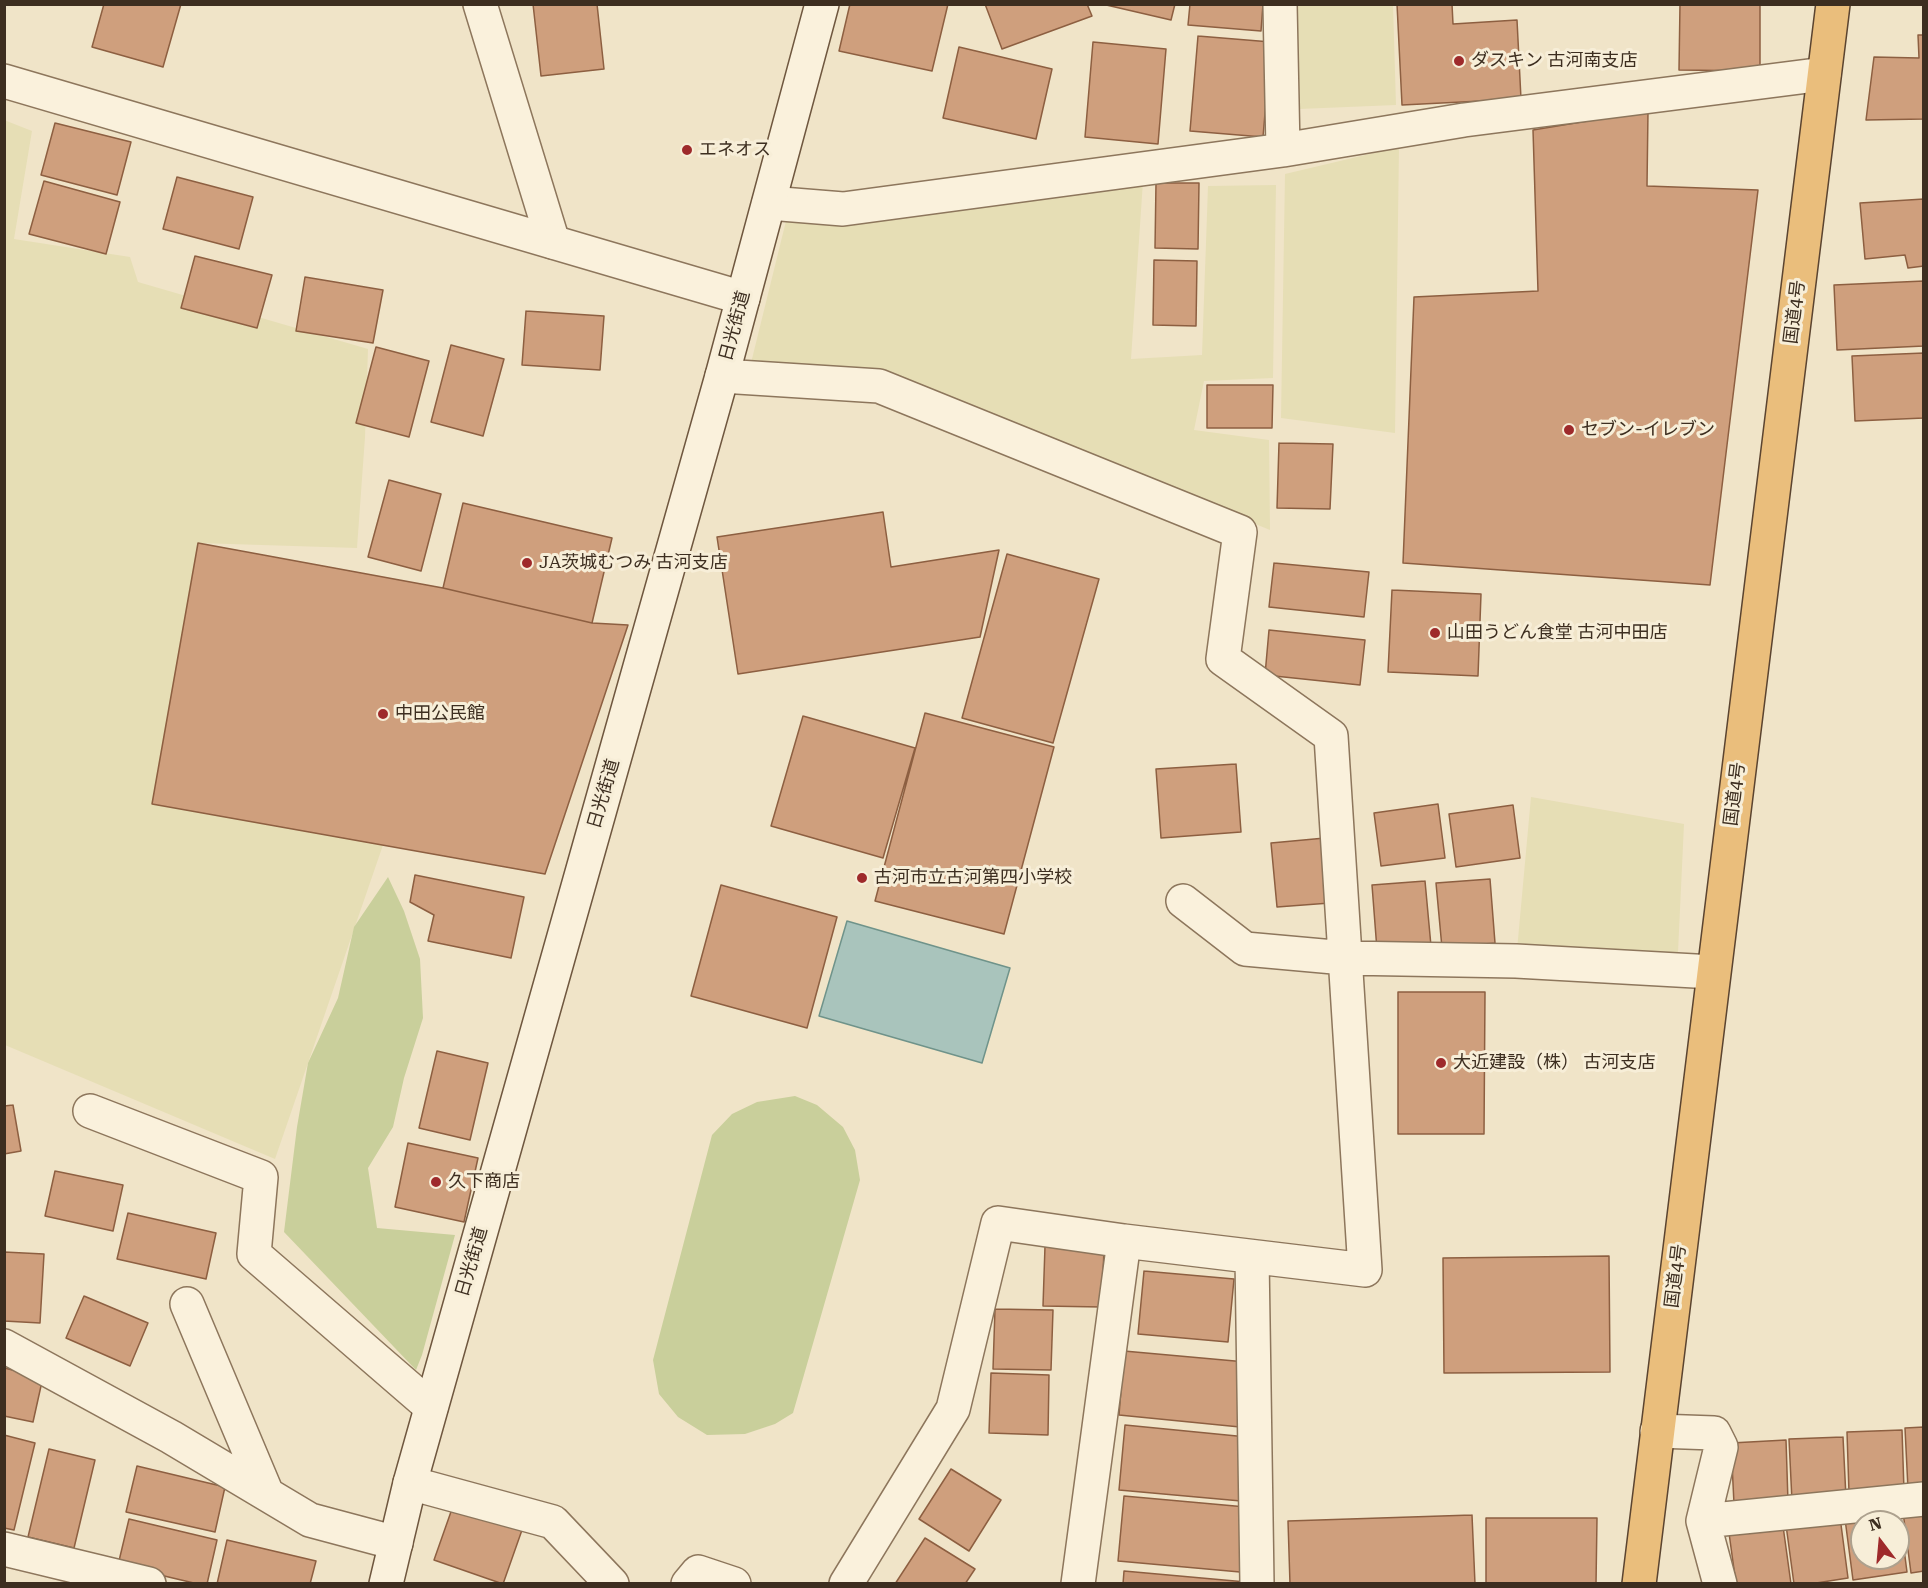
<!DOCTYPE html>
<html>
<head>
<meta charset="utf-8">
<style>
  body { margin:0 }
  #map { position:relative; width:1928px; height:1588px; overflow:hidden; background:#f0e4c8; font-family:"Roboto Serif",serif }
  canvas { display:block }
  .frame { position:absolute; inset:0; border:6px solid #3d2e20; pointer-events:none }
  .north { position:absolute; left:1850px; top:1510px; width:60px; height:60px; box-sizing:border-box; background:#f7eed8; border:2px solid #ada18e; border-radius:50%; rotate:344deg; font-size:16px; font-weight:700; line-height:24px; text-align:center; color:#3d2e20 }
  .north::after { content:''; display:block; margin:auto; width:21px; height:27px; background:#9e2a2b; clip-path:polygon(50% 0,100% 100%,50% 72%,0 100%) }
</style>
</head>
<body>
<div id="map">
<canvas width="1928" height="1588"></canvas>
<div class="frame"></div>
<div class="north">N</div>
</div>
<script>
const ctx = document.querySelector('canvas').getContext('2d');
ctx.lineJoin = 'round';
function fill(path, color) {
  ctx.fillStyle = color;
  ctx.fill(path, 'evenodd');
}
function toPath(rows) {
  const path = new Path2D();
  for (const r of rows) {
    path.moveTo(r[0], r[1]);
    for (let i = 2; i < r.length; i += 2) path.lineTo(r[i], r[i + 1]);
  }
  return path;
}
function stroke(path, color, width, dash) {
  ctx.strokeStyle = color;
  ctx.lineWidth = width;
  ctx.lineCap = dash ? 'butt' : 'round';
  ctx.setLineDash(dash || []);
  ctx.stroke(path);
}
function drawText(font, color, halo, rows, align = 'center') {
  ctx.font = font + ' "Roboto Serif","Noto Sans JP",serif';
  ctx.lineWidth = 6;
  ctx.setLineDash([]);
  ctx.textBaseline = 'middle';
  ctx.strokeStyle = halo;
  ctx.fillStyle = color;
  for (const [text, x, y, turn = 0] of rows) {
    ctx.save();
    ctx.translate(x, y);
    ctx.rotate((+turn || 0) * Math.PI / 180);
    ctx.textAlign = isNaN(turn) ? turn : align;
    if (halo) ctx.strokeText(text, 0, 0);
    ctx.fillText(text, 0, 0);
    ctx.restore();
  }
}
const farmland = toPath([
  [1296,5,1393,5,1396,105,1299,109],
  [4,120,32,131,14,239,130,257,138,282,368,349,365,437,357,548,198,543,152,804,383,845,275,1159,5,1045],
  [1399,147,1395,433,1281,418,1285,174],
  [1143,181,1131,359,1202,355,1208,186,1276,185,1273,378,1204,381,1194,430,1269,440,1270,530,876,369,751,363,786,221],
  [1531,797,1684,824,1678,952,1516,961]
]);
const green = toPath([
  [388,877,404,911,420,959,423,1018,404,1078,393,1127,368,1168,377,1228,455,1235,422,1355,416,1370,284,1232,297,1127,308,1063,338,998,354,927],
  [795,1096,817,1105,843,1127,855,1150,860,1180,793,1413,775,1424,745,1434,707,1435,678,1417,659,1394,653,1360,712,1135,732,1114,757,1102]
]);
const water = toPath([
  [847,921,1010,968,982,1063,819,1016,847,921]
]);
const building = toPath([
  [104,4,181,4,163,67,92,47,104,4],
  [533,4,597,4,604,69,541,76,533,4],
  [850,4,948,4,932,71,839,51,850,4],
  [985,4,1087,4,1092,16,1002,49,985,4],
  [1102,4,1175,4,1171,20,1102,4],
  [1190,4,1263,4,1261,31,1188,25,1190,4],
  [1397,4,1452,4,1453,24,1517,20,1521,99,1402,105,1397,4],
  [1680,4,1760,4,1760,71,1679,70,1680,4],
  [1918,35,1924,35,1924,119,1866,120,1874,57,1919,58,1918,35],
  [1198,36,1271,42,1263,137,1190,131,1198,36],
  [1093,42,1166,49,1158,144,1085,137,1093,42],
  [959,47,1052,69,1036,139,943,118,959,47],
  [1648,111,1647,186,1758,190,1710,585,1403,563,1414,297,1538,291,1533,130,1648,111],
  [55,123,131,142,117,195,41,175,55,123],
  [177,177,253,197,239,249,163,229,177,177],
  [44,181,120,202,106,254,29,234,44,181],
  [1156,183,1199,183,1198,249,1155,248,1156,183],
  [1924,199,1924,266,1908,268,1905,255,1865,259,1860,203,1924,199],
  [195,256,272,275,257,328,181,308,195,256],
  [1154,260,1197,261,1196,326,1153,325,1154,260],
  [305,277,383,290,373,343,296,331,305,277],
  [1924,281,1924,346,1837,350,1834,285,1924,281],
  [526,311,604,316,600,370,522,365,526,311],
  [451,345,504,359,483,436,431,422,451,345],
  [376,347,429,361,409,437,356,423,376,347],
  [1924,353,1924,418,1855,421,1852,356,1924,353],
  [1207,385,1273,385,1272,428,1207,428,1207,385],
  [1279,443,1333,444,1330,509,1277,508,1279,443],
  [389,480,441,494,421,571,368,557,389,480],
  [463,503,612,538,592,623,443,588,463,503],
  [883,512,891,567,999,550,980,637,738,674,717,537,883,512],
  [198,543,443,588,592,623,628,625,545,874,152,804,198,543],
  [1007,554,1099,579,1053,743,962,718,1007,554],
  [1274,563,1369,572,1364,617,1269,607,1274,563],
  [1392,590,1481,594,1478,676,1388,672,1392,590],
  [1269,630,1365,640,1360,685,1265,675,1269,630],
  [925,713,1054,747,1004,934,875,901,925,713],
  [803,716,915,748,883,858,771,826,803,716],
  [1236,764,1241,832,1161,838,1156,769,1236,764],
  [1438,804,1445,858,1381,866,1374,813,1438,804],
  [1513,805,1520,858,1456,867,1449,814,1513,805],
  [1325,838,1330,903,1277,907,1271,843,1325,838],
  [415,875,524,897,511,958,428,941,434,915,410,902,415,875],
  [1490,879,1495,943,1442,948,1436,883,1490,879],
  [1425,881,1431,946,1377,950,1372,885,1425,881],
  [721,885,837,917,807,1028,691,996,721,885],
  [1398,992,1485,992,1484,1134,1398,1134,1398,992],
  [437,1051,488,1063,470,1140,419,1128,437,1051],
  [13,1105,21,1151,4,1154,4,1106,13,1105],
  [408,1143,478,1158,464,1222,395,1207,408,1143],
  [55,1171,123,1185,113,1231,45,1216,55,1171],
  [128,1213,216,1233,206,1279,117,1259,128,1213],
  [1045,1246,1104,1248,1102,1307,1043,1306,1045,1246],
  [4,1252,44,1254,40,1323,4,1321,4,1252],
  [1609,1256,1610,1372,1444,1373,1443,1258,1609,1256],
  [1144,1271,1234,1279,1228,1342,1138,1334,1144,1271],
  [84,1296,148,1323,130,1366,66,1338,84,1296],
  [995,1309,1053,1310,1051,1370,993,1369,995,1309],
  [1124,1351,1246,1362,1240,1427,1119,1415,1124,1351],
  [4,1368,43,1377,33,1422,4,1416,4,1368],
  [991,1373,1049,1375,1048,1435,989,1433,991,1373],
  [1125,1425,1247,1437,1241,1501,1119,1490,1125,1425],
  [1924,1427,1924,1489,1908,1489,1905,1428,1924,1427],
  [1902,1430,1904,1491,1849,1493,1847,1432,1902,1430],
  [4,1435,35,1443,14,1530,4,1528,4,1435],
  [1843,1437,1846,1498,1792,1501,1789,1439,1843,1437],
  [1786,1440,1788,1502,1734,1504,1731,1443,1786,1440],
  [49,1449,95,1460,74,1548,28,1537,49,1449],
  [137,1466,225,1487,215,1532,126,1512,137,1466],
  [951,1469,1001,1500,969,1551,919,1519,951,1469],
  [1124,1496,1246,1507,1240,1572,1118,1561,1124,1496],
  [453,1506,522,1530,503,1584,434,1560,453,1506],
  [1924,1509,1924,1571,1911,1573,1903,1512,1924,1509],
  [1899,1511,1907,1572,1853,1580,1845,1519,1899,1511],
  [1862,1522,1898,1522,1898,1558,1862,1558,1862,1522],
  [1472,1515,1475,1584,1290,1584,1288,1521,1472,1515],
  [1840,1517,1848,1578,1810,1584,1794,1584,1786,1525,1840,1517],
  [1486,1518,1597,1518,1596,1584,1486,1584,1486,1518],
  [129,1519,217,1540,207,1584,198,1584,118,1565,129,1519],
  [1783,1526,1791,1584,1736,1584,1729,1533,1783,1526],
  [925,1538,975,1569,965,1584,895,1584,925,1538],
  [227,1540,316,1561,310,1584,217,1584,227,1540],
  [1124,1571,1246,1582,1246,1584,1123,1584,1124,1571]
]);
const minor = toPath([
  [480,4,553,242],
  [1280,4,1283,150],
  [769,203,843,209,1283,150,1464,120,1824,74],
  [722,376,879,386,1240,532,1223,659,1331,736,1365,1270,1124,1241,1078,1584],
  [1183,901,1245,949,1345,958,1516,961,1713,972],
  [90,1111,261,1177,254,1254,431,1407],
  [1252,1257,1257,1584],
  [187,1304,267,1494],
  [4,1346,171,1437,310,1520,396,1543],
  [1657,1431,1714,1433,1721,1447,1703,1521,1720,1584],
  [410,1483,553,1522,612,1584],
  [1703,1521,1924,1499],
  [4,1549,149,1584],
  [688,1584,698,1572,734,1584],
  [846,1584,953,1409,998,1223,1124,1241]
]);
const tertiary = toPath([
  [4,81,743,298]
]);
const secondary = toPath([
  [386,1584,410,1483,722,376,822,4]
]);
const trunk = toPath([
  [1639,1584,1833,4]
]);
const markers = [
  [1459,61,6,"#9e2a2b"],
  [687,150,6,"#9e2a2b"],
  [1569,430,6,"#9e2a2b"],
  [527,563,6,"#9e2a2b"],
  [1435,633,6,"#9e2a2b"],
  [383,714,6,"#9e2a2b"],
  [862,878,6,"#9e2a2b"],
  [1441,1063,6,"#9e2a2b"],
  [436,1182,6,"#9e2a2b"]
];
const poiNames = [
  ["ダスキン 古河南支店",1471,61],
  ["エネオス",699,150],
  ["セブン-イレブン",1581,430],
  ["JA茨城むつみ 古河支店",539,563],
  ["山田うどん食堂 古河中田店",1447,633],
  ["中田公民館",395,714],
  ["古河市立古河第四小学校",874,878],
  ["大近建設（株） 古河支店",1453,1063],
  ["久下商店",448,1182]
];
const streetNames = [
  ["国道4号",1795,312,-83],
  ["日光街道",735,326,-75],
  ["日光街道",604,794,-74],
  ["国道4号",1735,794,-83],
  ["日光街道",472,1262,-74],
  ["国道4号",1676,1276,-83]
];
fill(farmland, '#e6deb5');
fill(green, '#c9cf9b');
fill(water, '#a9c4bc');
stroke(water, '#6f938a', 1.5);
fill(building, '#cf9f7d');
stroke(building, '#8d5f41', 1.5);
stroke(minor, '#8d765c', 36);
stroke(tertiary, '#8d765c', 36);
stroke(secondary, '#6f573f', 36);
stroke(trunk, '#5b4430', 36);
stroke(minor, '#faf1dc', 33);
stroke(tertiary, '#faf1dc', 33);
stroke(secondary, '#faf1dc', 33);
stroke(trunk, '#eabe7c', 33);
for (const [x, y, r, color] of markers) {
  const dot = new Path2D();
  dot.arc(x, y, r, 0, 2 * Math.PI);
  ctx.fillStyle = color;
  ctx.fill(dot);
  stroke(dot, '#f7eed8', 2);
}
drawText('18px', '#3d2e20', '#f7eed8', poiNames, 'left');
drawText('18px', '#3d2e20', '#f7eed8', streetNames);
</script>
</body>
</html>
